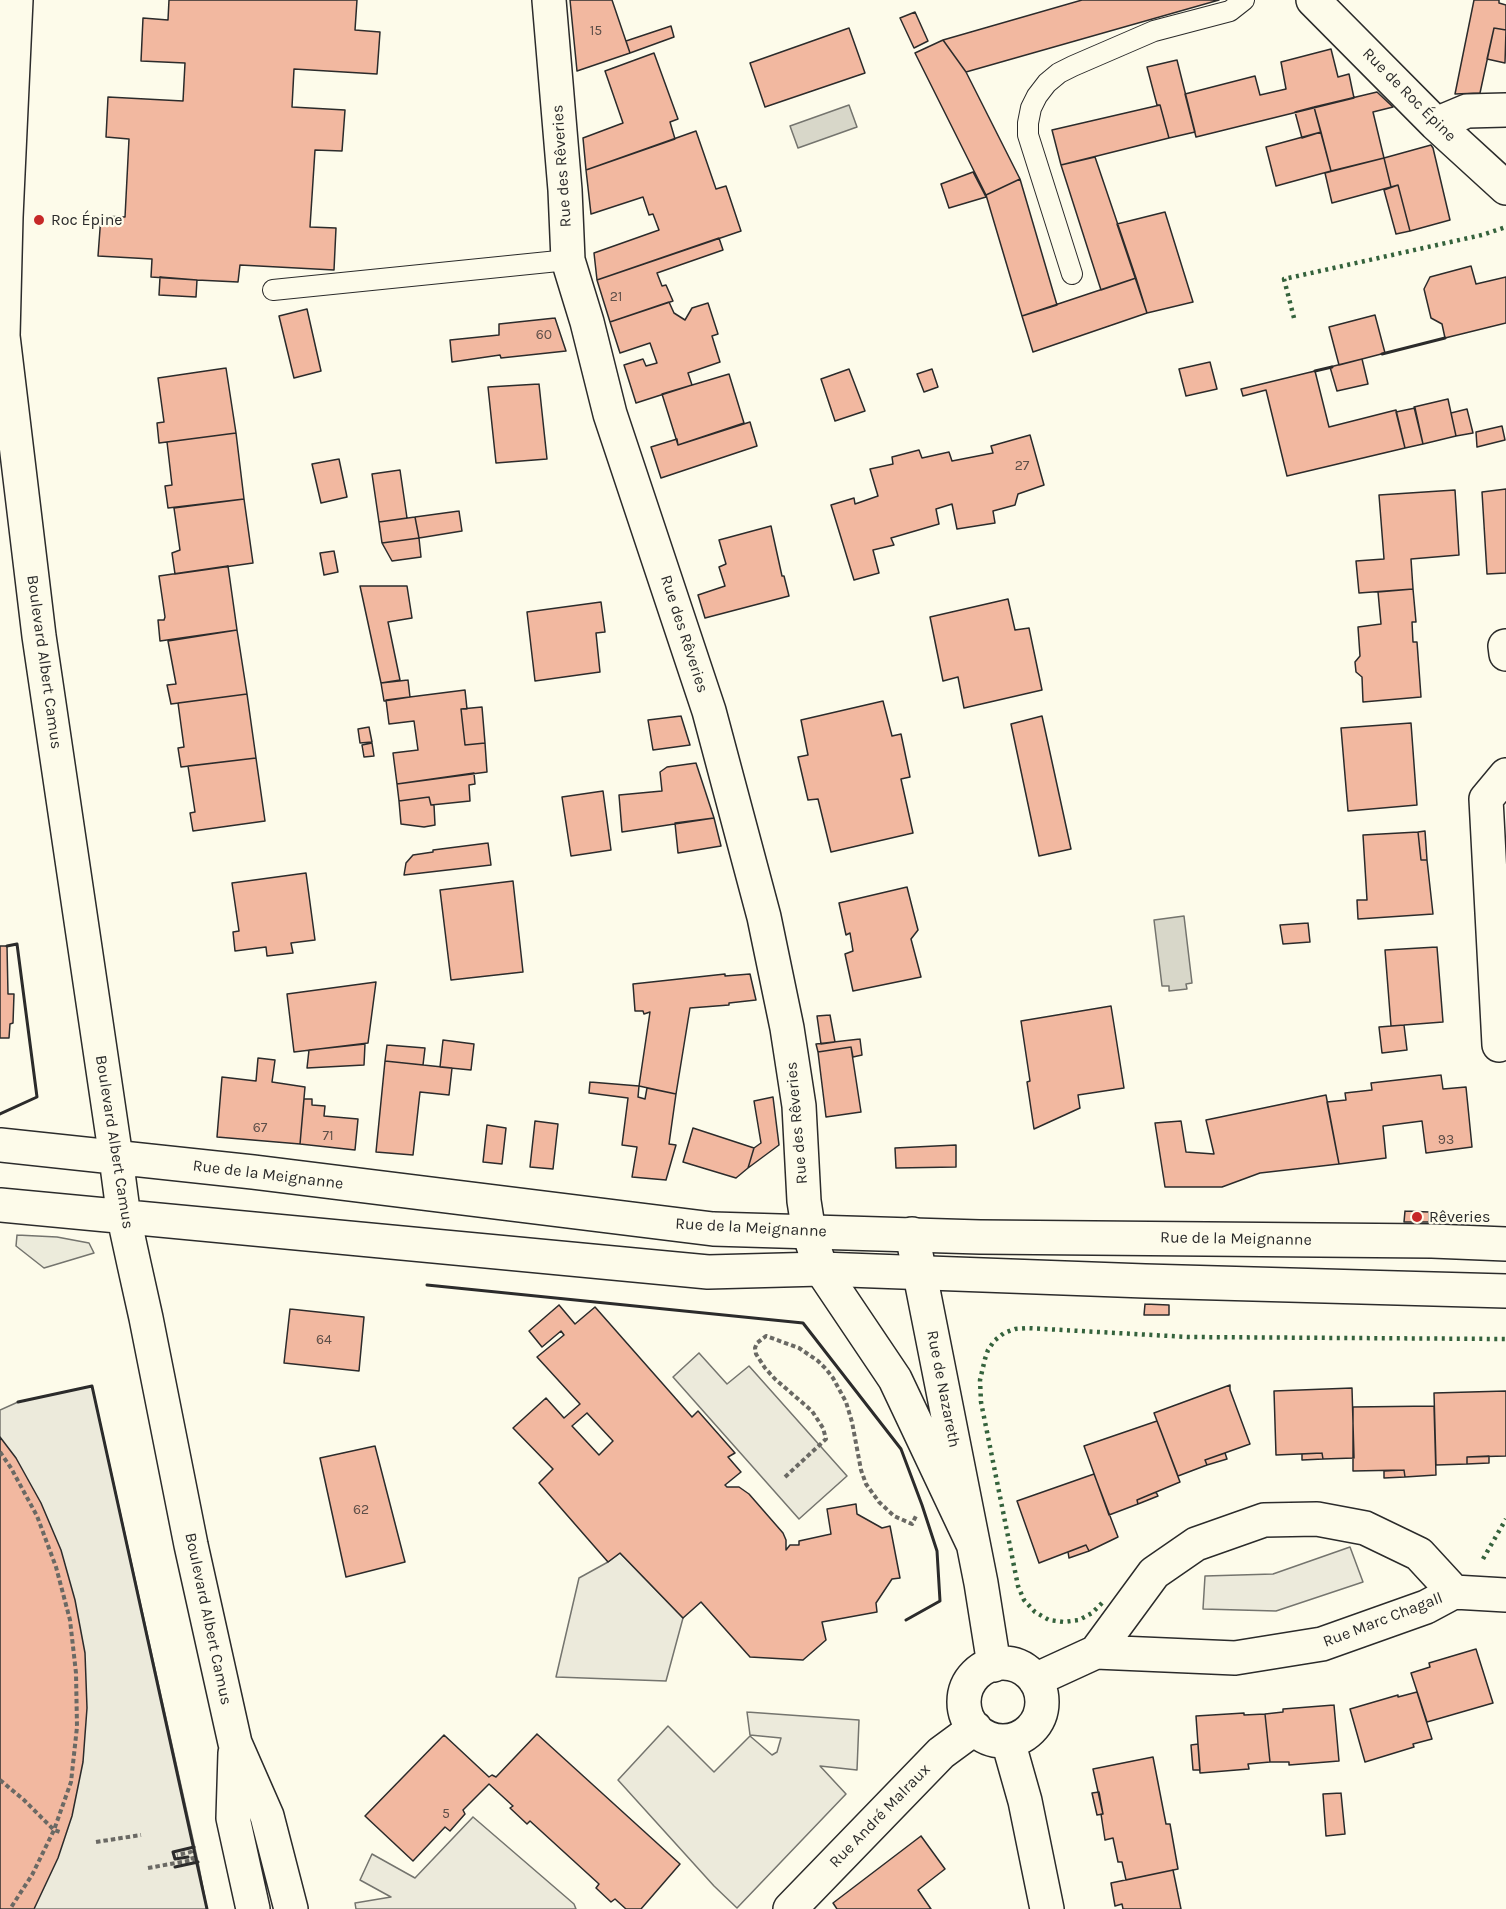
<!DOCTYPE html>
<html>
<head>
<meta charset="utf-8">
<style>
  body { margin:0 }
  canvas { display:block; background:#fdfbea }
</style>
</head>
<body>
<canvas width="1506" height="1909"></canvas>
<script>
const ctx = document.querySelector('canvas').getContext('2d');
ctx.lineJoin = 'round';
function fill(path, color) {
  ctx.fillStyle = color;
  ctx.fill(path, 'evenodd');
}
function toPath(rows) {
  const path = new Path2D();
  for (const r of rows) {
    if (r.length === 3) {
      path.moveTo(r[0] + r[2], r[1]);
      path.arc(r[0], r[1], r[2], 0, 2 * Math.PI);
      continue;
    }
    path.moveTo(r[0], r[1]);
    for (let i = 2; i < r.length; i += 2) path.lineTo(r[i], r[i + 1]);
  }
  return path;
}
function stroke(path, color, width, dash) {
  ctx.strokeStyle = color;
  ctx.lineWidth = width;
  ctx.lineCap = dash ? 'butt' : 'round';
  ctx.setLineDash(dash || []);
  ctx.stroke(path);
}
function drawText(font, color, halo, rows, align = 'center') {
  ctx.font = font + ' Karla,sans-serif';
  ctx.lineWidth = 4.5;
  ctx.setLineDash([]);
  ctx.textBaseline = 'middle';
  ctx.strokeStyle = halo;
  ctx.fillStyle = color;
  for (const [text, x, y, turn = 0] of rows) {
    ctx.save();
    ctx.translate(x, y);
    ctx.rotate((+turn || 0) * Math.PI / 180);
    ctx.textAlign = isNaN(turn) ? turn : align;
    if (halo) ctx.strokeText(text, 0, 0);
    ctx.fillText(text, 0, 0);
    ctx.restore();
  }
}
const green = toPath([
  [17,1235,57,1237,89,1243,94,1253,44,1268,16,1246,17,1235]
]);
const parking = toPath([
  [699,1353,727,1384,749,1366,847,1476,799,1519,673,1377,699,1353],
  [92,1386,198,1862,207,1909,17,1909,0,1463,0,1410,18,1402,92,1386],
  [1350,1547,1363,1582,1276,1611,1203,1609,1205,1576,1273,1574,1350,1547],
  [620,1553,683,1618,666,1681,556,1677,579,1578,608,1562,620,1553],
  [747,1712,859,1720,857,1770,820,1766,846,1794,737,1908,714,1886,618,1780,668,1726,714,1772,750,1736,772,1755,777,1752,781,1738,750,1735,747,1712],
  [473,1817,574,1904,576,1909,356,1909,355,1903,391,1897,360,1880,372,1854,415,1878,473,1817]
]);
const water = toPath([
  [849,105,857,127,798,148,790,126,849,105],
  [1184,916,1192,983,1186,984,1187,989,1169,991,1169,986,1162,986,1154,920,1184,916]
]);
const building = toPath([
  [169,0,357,0,355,30,380,32,377,74,294,69,292,107,345,110,342,151,315,150,310,227,336,228,334,270,240,265,238,282,197,280,151,277,152,259,98,256,101,216,125,217,129,139,106,137,108,97,183,101,185,63,141,61,143,18,168,20,169,0],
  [570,0,612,0,630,53,577,71,570,0],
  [1082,0,1219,0,966,72,943,40,1082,0],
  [1474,0,1499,0,1499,3,1506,5,1506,30,1494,28,1480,93,1455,94,1474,0],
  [915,12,928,41,914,48,900,18,915,12],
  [671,26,674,37,630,53,626,41,671,26],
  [849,28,865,73,765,107,750,63,849,28],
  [1494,28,1506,30,1505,63,1487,59,1494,28],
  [943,40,966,72,1020,179,986,195,915,53,943,40],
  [1331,49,1338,77,1349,74,1354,98,1196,137,1185,94,1255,76,1260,95,1286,89,1281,62,1331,49],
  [654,53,678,119,670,122,675,139,586,170,583,138,623,123,605,71,654,53],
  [1177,60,1195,132,1169,138,1160,105,1157,105,1147,67,1177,60],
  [1377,92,1393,107,1373,112,1384,158,1331,171,1314,107,1377,92],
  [1160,105,1169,138,1061,165,1052,130,1160,105],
  [1314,107,1321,132,1302,138,1295,112,1314,107],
  [696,131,716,189,726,186,741,231,597,280,594,253,659,230,653,214,649,215,643,197,591,214,586,170,696,131],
  [1321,132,1331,171,1276,186,1266,147,1321,132],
  [1431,145,1433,148,1450,220,1410,231,1398,185,1391,187,1384,158,1431,145],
  [1095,157,1136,278,1101,290,1061,165,1095,157],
  [1384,158,1391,187,1332,203,1325,173,1384,158],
  [973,172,986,197,949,208,941,184,973,172],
  [1020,179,1057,305,1022,316,986,195,1020,179],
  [1398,185,1410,231,1396,234,1384,190,1398,185],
  [1165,212,1193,302,1147,313,1117,224,1165,212],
  [719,238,723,250,657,273,662,286,666,285,673,301,610,322,597,280,719,238],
  [1471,266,1476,284,1506,277,1506,323,1445,338,1442,324,1431,318,1424,289,1430,277,1471,266],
  [160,277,197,280,196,297,159,295,160,277],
  [1136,278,1147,313,1033,352,1022,316,1136,278],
  [669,302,674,313,685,320,692,308,708,303,718,334,712,336,720,362,688,373,692,385,636,403,624,365,643,359,646,366,657,363,650,343,620,353,610,322,669,302],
  [307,309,321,371,294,378,279,316,307,309],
  [1375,315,1385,353,1339,365,1329,327,1375,315],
  [555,318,566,351,501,358,500,355,452,362,450,340,499,335,499,324,555,318],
  [1362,359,1368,384,1337,391,1330,367,1362,359],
  [1210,362,1217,389,1186,396,1179,369,1210,362],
  [226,368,236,433,159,443,157,423,164,422,158,378,226,368],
  [849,369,865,411,835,421,821,379,849,369],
  [932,369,938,387,924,392,917,374,932,369],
  [1315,371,1329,427,1396,410,1405,448,1287,476,1266,390,1243,396,1241,389,1315,371],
  [729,374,744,423,678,445,662,394,729,374],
  [539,384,547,459,496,463,488,387,539,384],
  [1448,399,1456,436,1423,444,1414,407,1448,399],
  [1415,408,1423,444,1405,448,1396,412,1415,408],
  [1467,409,1473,433,1456,436,1451,413,1467,409],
  [750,422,757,446,661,478,651,447,677,439,678,445,750,422],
  [1502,426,1505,440,1477,447,1476,432,1502,426],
  [236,433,244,499,168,508,165,486,172,485,167,442,236,433],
  [1030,435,1044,485,1018,494,1015,505,993,511,995,523,957,529,952,504,936,509,939,524,891,538,894,545,873,550,879,573,854,580,831,505,854,498,855,504,878,496,870,469,893,464,892,457,919,450,922,458,949,452,952,461,993,453,991,446,1030,435],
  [339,459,347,497,321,503,312,464,339,459],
  [400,470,407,518,379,522,372,474,400,470],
  [1506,489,1506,573,1487,574,1482,492,1506,489],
  [1455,490,1459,555,1411,559,1413,589,1359,593,1356,561,1384,559,1379,495,1455,490],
  [244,499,253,563,175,574,172,553,180,550,174,508,244,499],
  [459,511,462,531,419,538,415,517,459,511],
  [415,517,419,538,382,543,379,522,415,517],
  [771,526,782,576,784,576,789,596,705,618,698,595,725,586,719,567,726,564,719,540,771,526],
  [419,538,421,557,392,561,382,543,419,538],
  [334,551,338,572,324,575,320,553,334,551],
  [228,566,237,630,160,641,158,620,164,620,165,617,159,576,228,566],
  [360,586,407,586,412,618,388,622,400,680,381,683,360,586],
  [1413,589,1416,622,1412,622,1413,642,1417,642,1421,697,1363,702,1362,677,1356,672,1355,662,1360,656,1358,627,1381,624,1378,592,1413,589],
  [1008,599,1015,630,1029,628,1042,690,964,708,958,677,943,681,930,617,1008,599],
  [601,602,605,632,596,633,600,672,535,681,527,612,601,602],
  [237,630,247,694,171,704,167,685,176,684,168,641,237,630],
  [408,680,410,697,384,701,381,683,408,680],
  [465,690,467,709,461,709,465,745,485,743,487,772,397,784,393,753,418,750,414,721,389,724,386,700,465,690],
  [247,694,256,758,181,767,178,748,184,747,178,703,247,694],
  [883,701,892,736,901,734,910,777,901,779,913,833,831,852,818,799,808,800,798,757,808,755,801,720,883,701],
  [482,707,485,743,465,745,461,709,482,707],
  [681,716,690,745,653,750,648,720,681,716],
  [1042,716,1071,849,1039,856,1011,724,1042,716],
  [1411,723,1417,805,1348,811,1341,728,1411,723],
  [369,727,372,742,360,743,358,729,369,727],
  [372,743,374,756,364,757,362,745,372,743],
  [256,758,265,821,193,831,190,813,195,812,188,766,256,758],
  [696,763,714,818,622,832,619,795,662,791,660,772,667,767,696,763],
  [474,773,475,784,469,785,470,801,431,805,429,797,399,801,397,784,474,773],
  [603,791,611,850,571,856,562,797,603,791],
  [429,797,431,805,434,805,435,825,424,827,401,824,399,801,429,797],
  [714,818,721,846,678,853,675,823,714,818],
  [1425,831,1427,860,1421,860,1418,832,1425,831],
  [1418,832,1421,860,1427,860,1433,914,1358,919,1357,900,1367,900,1363,835,1418,832],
  [488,843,491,865,404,875,406,863,413,855,433,852,433,850,488,843],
  [306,873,315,940,291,943,293,953,267,956,266,947,235,951,233,932,239,931,232,883,306,873],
  [513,881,523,972,451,980,440,890,513,881],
  [907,887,918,930,911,939,921,977,853,991,845,954,853,951,850,933,846,935,839,903,907,887],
  [1308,923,1310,942,1283,944,1280,925,1308,923],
  [0,946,7,946,8,994,14,994,13,1023,10,1024,9,1038,0,1038,0,946],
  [1437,947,1443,1022,1391,1026,1385,950,1437,947],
  [725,974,725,976,750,974,756,1000,729,1003,729,1005,690,1008,676,1094,639,1086,650,1012,644,1014,643,1011,635,1011,633,984,725,974],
  [376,982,368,1043,294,1052,287,994,376,982],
  [1111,1006,1124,1088,1078,1095,1080,1108,1034,1129,1027,1082,1030,1081,1021,1021,1111,1006],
  [830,1015,835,1042,821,1044,817,1016,830,1015],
  [1404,1025,1407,1050,1382,1053,1379,1027,1404,1025],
  [860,1039,862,1055,853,1057,851,1047,818,1052,816,1044,860,1039],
  [443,1040,474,1044,471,1070,440,1067,443,1040],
  [365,1044,364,1065,307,1068,309,1050,365,1044],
  [387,1045,425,1048,423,1065,385,1061,387,1045],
  [851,1047,861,1112,826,1117,818,1052,851,1047],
  [258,1058,275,1060,272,1082,305,1087,300,1144,217,1137,222,1077,256,1081,258,1058],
  [385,1061,452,1068,449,1095,420,1092,413,1155,376,1152,385,1061],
  [1441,1075,1443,1089,1466,1087,1472,1147,1426,1153,1422,1121,1383,1126,1386,1158,1339,1164,1327,1102,1346,1100,1345,1093,1372,1090,1371,1083,1441,1075],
  [590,1082,639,1086,638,1097,645,1099,647,1088,676,1094,669,1144,676,1145,666,1180,632,1177,637,1147,622,1145,628,1098,589,1093,590,1082],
  [1326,1095,1339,1164,1260,1173,1222,1187,1165,1187,1155,1123,1181,1121,1186,1152,1214,1154,1206,1120,1326,1095],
  [773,1097,779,1145,748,1168,754,1148,761,1143,754,1101,773,1097],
  [304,1099,312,1099,312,1105,325,1106,324,1116,358,1119,355,1150,300,1144,304,1099],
  [535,1121,558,1124,553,1169,530,1167,535,1121],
  [487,1125,506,1128,502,1164,483,1162,487,1125],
  [693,1128,754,1148,748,1168,736,1178,683,1162,693,1128],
  [956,1145,956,1167,896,1168,895,1148,956,1145],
  [1405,1211,1429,1212,1429,1222,1404,1222,1405,1211],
  [1145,1304,1169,1305,1169,1315,1144,1315,1145,1304],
  [559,1305,575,1324,595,1307,692,1417,698,1411,735,1453,728,1457,741,1472,725,1485,727,1487,739,1487,749,1494,783,1533,786,1540,786,1550,790,1545,799,1545,799,1541,831,1534,827,1509,856,1504,857,1514,882,1528,890,1526,900,1578,892,1579,876,1603,877,1612,822,1622,826,1640,803,1660,750,1657,701,1602,683,1618,620,1553,608,1562,539,1483,553,1469,513,1428,546,1398,564,1418,580,1404,537,1357,564,1335,561,1331,542,1347,529,1331,559,1305],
  [587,1413,613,1441,599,1455,572,1426,587,1413],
  [290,1309,364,1317,359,1371,284,1363,290,1309],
  [1230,1385,1230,1390,1250,1444,1205,1460,1207,1465,1178,1476,1154,1413,1230,1385],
  [1352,1388,1354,1458,1323,1459,1322,1453,1276,1455,1274,1391,1352,1388],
  [1506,1391,1506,1456,1467,1457,1467,1464,1436,1465,1434,1393,1506,1391],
  [1434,1406,1436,1475,1405,1477,1404,1470,1353,1471,1353,1407,1434,1406],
  [1157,1421,1180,1482,1137,1500,1138,1504,1109,1515,1084,1446,1157,1421],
  [0,1437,16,1458,41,1503,61,1550,75,1600,85,1653,87,1708,83,1762,72,1816,58,1858,34,1909,0,1909,0,1437],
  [375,1446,405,1562,346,1577,320,1458,375,1446],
  [1225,1453,1227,1459,1207,1465,1205,1460,1225,1453],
  [1322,1453,1323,1459,1302,1460,1302,1454,1322,1453],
  [1489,1456,1489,1463,1467,1464,1467,1457,1489,1456],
  [1404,1470,1405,1477,1384,1478,1384,1471,1404,1470],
  [1094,1474,1118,1537,1089,1551,1086,1545,1039,1563,1017,1501,1094,1474],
  [1156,1492,1158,1496,1138,1504,1137,1500,1156,1492],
  [1086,1545,1089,1551,1069,1558,1068,1552,1086,1545],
  [1476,1649,1493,1703,1427,1722,1411,1673,1430,1667,1429,1663,1476,1649],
  [1417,1692,1432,1739,1413,1744,1414,1747,1365,1762,1350,1709,1398,1695,1398,1697,1417,1692],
  [1334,1705,1339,1761,1289,1765,1289,1762,1270,1762,1265,1714,1283,1712,1283,1709,1334,1705],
  [1244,1713,1244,1715,1265,1714,1270,1762,1248,1764,1249,1769,1200,1773,1196,1716,1244,1713],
  [537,1734,680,1864,641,1909,626,1909,615,1899,611,1902,596,1888,599,1884,530,1821,527,1824,510,1808,513,1806,489,1784,463,1810,465,1814,450,1831,445,1827,413,1861,365,1816,444,1735,489,1777,492,1775,496,1777,537,1734],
  [1198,1744,1200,1770,1193,1770,1191,1745,1198,1744],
  [1153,1757,1166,1824,1170,1824,1178,1869,1126,1880,1122,1862,1118,1862,1113,1838,1105,1840,1101,1814,1103,1814,1093,1769,1153,1757],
  [1099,1792,1103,1814,1097,1815,1092,1793,1099,1792],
  [1341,1793,1345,1834,1326,1836,1323,1794,1341,1793],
  [921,1836,945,1869,918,1890,931,1909,837,1909,833,1903,921,1836],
  [1173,1870,1181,1909,1123,1909,1122,1904,1115,1906,1111,1883,1173,1870]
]);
const path = toPath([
  [0,1452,11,1468,37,1516,56,1567,70,1620,76,1673,77,1727,71,1782,54,1830,32,1875,10,1909],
  [785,1477,826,1439,823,1428,812,1411,775,1379,765,1368,756,1354,755,1348,757,1343,766,1336,799,1348,818,1361,826,1369,833,1378,846,1402,852,1422,861,1470,866,1484,879,1502,894,1516,912,1524,917,1514],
  [0,1780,24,1800,54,1830,60,1832],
  [96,1842,141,1835],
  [148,1868,193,1860,191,1852,177,1855]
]);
const lane = toPath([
  [1072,274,1028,135,1028,123,1031,108,1037,96,1047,83,1059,73,1073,66,1154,31,1230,11,1244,0],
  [273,290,568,260]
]);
const street = toPath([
  [16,0,6,217,3,336,39,636,116,1158],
  [549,0,565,190,568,260,587,322,610,414,709,711,764,917,787,1028,799,1106,804,1201,809,1233,821,1269,895,1379,973,1544],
  [1313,0,1436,124,1506,188],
  [1436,124,1467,111,1506,110],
  [1505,646,1506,654],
  [1499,1045,1486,799,1506,775],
  [912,1234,981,1583,994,1665],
  [1096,1652,1154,1573,1196,1544,1264,1520,1317,1519,1365,1528,1419,1554,1454,1592],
  [1003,1702,39],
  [1035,1680,1096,1652,1235,1658,1322,1644,1426,1607,1454,1592,1506,1595],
  [1008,1741,1025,1801,1047,1909],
  [790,1909,941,1753,975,1728]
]);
const secondary = toPath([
  [0,1145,253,1172,713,1229,980,1237,1432,1241,1506,1244],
  [116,1158,124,1218,134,1264,146,1318,191,1545,235,1743,267,1816,291,1909],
  [0,1205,708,1272,821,1269,1145,1281,1506,1291],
  [235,1753,233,1818,253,1909]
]);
const hedge = toPath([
  [1294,318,1284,279,1482,235,1506,227],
  [1483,1559,1506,1519],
  [1102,1603,1092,1613,1079,1620,1064,1622,1049,1620,1035,1612,1024,1600,1018,1586,981,1402,980,1380,985,1359,988,1350,994,1341,1004,1333,1015,1329,1027,1328,1188,1337,1506,1339]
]);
const wall = toPath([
  [1382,354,1445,338],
  [1315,371,1332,367],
  [0,1114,37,1097,17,944,7,946],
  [427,1285,803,1323,901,1449,922,1505,937,1551,940,1601,906,1620],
  [18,1402,92,1386,207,1909],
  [188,1857,175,1859,173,1852,194,1847],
  [175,1867,198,1862]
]);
const markers = [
  [39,220,6,"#c62828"],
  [1417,1217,6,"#c62828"]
];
const numberNames = [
  ["15",596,31],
  ["21",616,297],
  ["60",544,335],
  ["27",1022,466],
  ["67",260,1128],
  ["71",328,1136],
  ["93",1446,1140],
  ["64",324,1340],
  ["62",361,1510],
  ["5",446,1814]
];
const streetNames = [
  ["Rue de Roc Épine",1409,95,45],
  ["Rue des Rêveries",562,166,-94],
  ["Rue des Rêveries",684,634,72],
  ["Boulevard Albert Camus",44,662,82],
  ["Rue des Rêveries",797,1123,-95],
  ["Boulevard Albert Camus",114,1142,81],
  ["Rue de la Meignanne",268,1175,7],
  ["Rue de la Meignanne",751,1228,3],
  ["Rue de la Meignanne",1236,1239,1],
  ["Rue de Nazareth",943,1389,79],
  ["Boulevard Albert Camus",208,1619,78],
  ["Rue Marc Chagall",1383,1620,-21],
  ["Rue André Malraux",880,1816,-46]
];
const poiNames = [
  ["Roc Épine",51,220],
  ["Rêveries",1429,1217]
];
fill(green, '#ecebdb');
stroke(green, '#74746e', 1.5);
fill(parking, '#eceadb');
stroke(parking, '#74746e', 1.5);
fill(water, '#d8d7c9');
stroke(water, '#74746e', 1.5);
fill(building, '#f2b8a0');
stroke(building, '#2b2b2b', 1.5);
stroke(lane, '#2b2b2b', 22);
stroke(street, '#2b2b2b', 36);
stroke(secondary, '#2b2b2b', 36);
stroke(path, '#6a6964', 4, [4.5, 3]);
stroke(lane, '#fdfbea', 20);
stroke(street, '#fdfbea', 33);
stroke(secondary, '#fdfbea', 33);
stroke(hedge, '#34623c', 4.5, [3, 4.5]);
stroke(wall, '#2b2b2b', 3);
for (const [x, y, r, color] of markers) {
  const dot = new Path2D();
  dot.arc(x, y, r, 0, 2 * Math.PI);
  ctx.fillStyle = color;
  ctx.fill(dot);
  stroke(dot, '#fdfbea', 2);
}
drawText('14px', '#5d4e48', null, numberNames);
drawText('16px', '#2b2b2b', '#fdfbea', streetNames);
drawText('16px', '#2b2b2b', '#fdfbea', poiNames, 'left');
</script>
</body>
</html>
